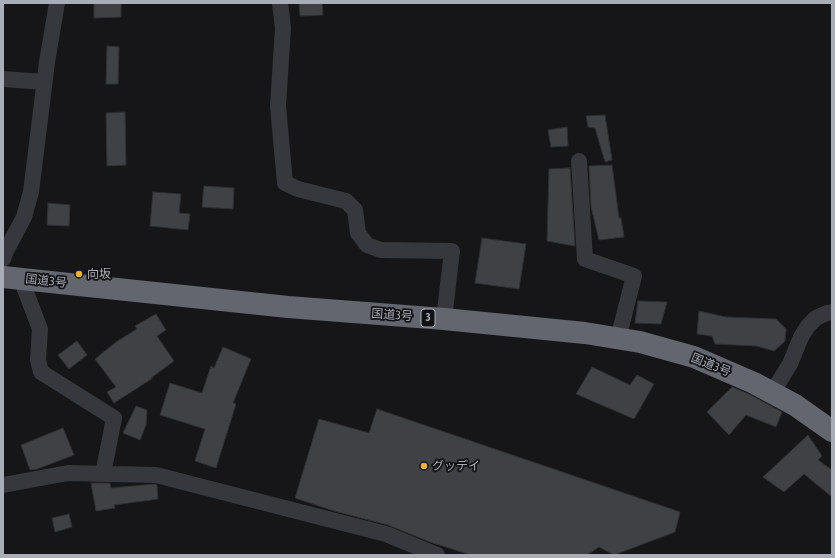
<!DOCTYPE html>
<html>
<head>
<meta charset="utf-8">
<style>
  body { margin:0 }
  #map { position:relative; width:835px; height:558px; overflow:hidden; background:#161618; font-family:"Asap Condensed",sans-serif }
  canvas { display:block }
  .frame { position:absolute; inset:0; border:4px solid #a8adb8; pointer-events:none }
</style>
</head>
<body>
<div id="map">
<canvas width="835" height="558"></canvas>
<div class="frame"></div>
</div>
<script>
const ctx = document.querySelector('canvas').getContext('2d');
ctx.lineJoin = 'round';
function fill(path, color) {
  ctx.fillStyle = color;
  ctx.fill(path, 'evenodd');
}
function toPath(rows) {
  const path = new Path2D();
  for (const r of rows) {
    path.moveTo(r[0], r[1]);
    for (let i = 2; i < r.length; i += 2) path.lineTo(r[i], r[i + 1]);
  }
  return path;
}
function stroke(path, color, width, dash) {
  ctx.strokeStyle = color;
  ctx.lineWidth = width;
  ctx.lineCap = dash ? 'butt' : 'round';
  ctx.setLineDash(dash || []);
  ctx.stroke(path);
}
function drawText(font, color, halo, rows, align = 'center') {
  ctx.font = font + ' "Asap Condensed","Noto Sans JP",sans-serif';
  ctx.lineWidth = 3.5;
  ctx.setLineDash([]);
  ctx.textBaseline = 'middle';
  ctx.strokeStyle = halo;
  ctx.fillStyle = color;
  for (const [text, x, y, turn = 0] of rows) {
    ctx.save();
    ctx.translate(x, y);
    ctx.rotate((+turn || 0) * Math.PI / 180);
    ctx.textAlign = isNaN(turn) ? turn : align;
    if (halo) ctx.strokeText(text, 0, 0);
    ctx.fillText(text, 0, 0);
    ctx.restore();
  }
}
const building = toPath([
  [94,3,121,3,121,17,94,18,94,3],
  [299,3,322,3,323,15,300,16,299,3],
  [107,46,119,47,118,84,106,84,107,46],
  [125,112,126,165,107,166,106,113,125,112],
  [605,115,612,160,605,162,595,128,588,127,586,116,605,115],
  [567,127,568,146,551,147,548,130,567,127],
  [612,165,619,218,621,218,624,237,599,240,591,207,589,166,612,165],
  [570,168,575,246,547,241,549,169,570,168],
  [204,186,234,188,233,209,202,207,204,186],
  [153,192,181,194,179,213,190,214,188,230,150,226,153,192],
  [48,203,70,205,69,226,47,225,48,203],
  [482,238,526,244,519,289,475,283,482,238],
  [638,301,667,302,661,324,635,323,638,301],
  [699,311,726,317,776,319,786,329,785,341,774,351,757,346,715,344,712,336,697,334,699,311],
  [156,314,166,330,157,336,174,361,151,378,153,378,114,403,107,392,116,387,95,359,116,342,137,329,135,326,156,314],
  [77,341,87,355,69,369,58,355,77,341],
  [223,347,251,359,233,403,236,404,216,468,195,461,205,429,160,415,170,383,202,393,211,366,214,368,223,347],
  [592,367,630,385,637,375,654,384,634,419,576,394,592,367],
  [732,387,749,394,782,412,776,427,746,415,729,435,707,412,732,387],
  [136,406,147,410,146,425,140,440,123,433,136,406],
  [377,409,680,512,675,532,614,555,599,547,587,555,471,555,430,542,388,525,334,511,295,498,319,419,369,433,377,409],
  [63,428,74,455,37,469,30,470,21,445,63,428],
  [808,435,822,456,818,460,832,470,832,497,804,474,784,492,763,477,808,435],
  [91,483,110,483,111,488,155,484,157,485,158,499,114,505,115,508,96,511,91,483],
  [69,514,72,527,55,532,52,518,69,514]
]);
const minor = toPath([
  [280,3,283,28,278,106,285,183,298,189,346,201,355,210,358,233,367,245,381,250,452,251,444,319],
  [3,79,44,82],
  [579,161,585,259,634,276,618,339],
  [3,259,6,251,24,217,31,192,47,62,57,3],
  [21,279,40,329,38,360,41,372,114,418,103,474],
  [772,393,790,364,801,337,808,326,816,318,827,313,832,312],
  [3,485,68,473,156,475,386,534,437,555]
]);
const highway = toPath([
  [3,277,288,307,444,319,585,333,640,342,694,357,754,383,795,405,832,431]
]);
const markers = [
  [79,274,4,"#f2b134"],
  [424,466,4,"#f2b134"]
];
const shields = [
  [428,318,14]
];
const shieldNames = [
  ["3",428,318]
];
const poiNames = [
  ["向坂",87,274],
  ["グッデイ",432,466]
];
const streetNames = [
  ["国道3号",46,281,6],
  ["国道3号",392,315,4],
  ["国道3号",711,365,22]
];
fill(building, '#404145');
stroke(building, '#303034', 1);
stroke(minor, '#37383d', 16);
stroke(highway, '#63666e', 22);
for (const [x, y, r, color] of markers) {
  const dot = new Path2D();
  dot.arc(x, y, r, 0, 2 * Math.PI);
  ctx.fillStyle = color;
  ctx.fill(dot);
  stroke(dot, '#111113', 1.5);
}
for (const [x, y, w] of shields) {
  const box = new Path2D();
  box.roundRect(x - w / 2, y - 9, w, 18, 3);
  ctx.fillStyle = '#111113';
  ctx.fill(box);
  stroke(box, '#a8adb8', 1);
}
drawText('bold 11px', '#a8adb8', null, shieldNames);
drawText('12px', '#a8adb8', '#111113', poiNames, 'left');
drawText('12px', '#a8adb8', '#111113', streetNames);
</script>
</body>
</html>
